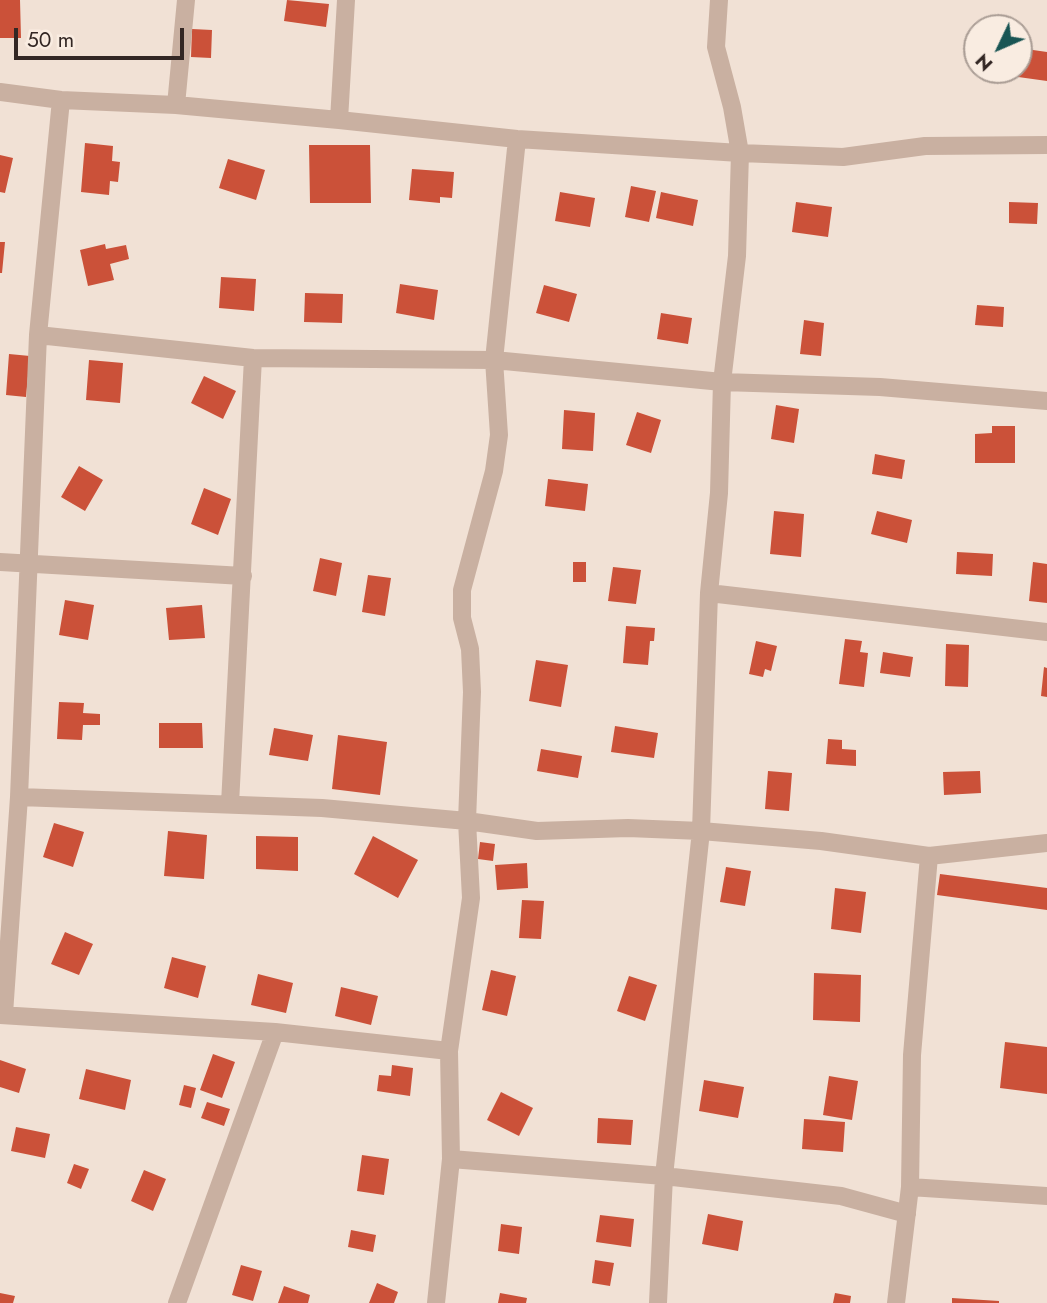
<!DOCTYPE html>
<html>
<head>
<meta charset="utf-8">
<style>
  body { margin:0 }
  #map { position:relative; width:1047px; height:1303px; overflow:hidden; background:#f1e1d5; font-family:Jost,sans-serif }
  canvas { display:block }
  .north { position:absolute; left:963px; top:14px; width:70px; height:70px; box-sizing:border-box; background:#f9ece1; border:2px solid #aa9d95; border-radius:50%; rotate:226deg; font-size:19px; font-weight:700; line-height:28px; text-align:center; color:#332724 }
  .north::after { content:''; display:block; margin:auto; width:24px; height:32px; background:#195554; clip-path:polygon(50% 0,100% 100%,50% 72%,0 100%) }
  .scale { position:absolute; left:14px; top:28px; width:170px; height:32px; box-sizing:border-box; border:4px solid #332724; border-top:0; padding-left:9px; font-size:21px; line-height:24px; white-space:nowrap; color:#332724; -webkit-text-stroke:5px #f9ece1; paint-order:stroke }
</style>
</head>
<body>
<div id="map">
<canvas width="1047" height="1303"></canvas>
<div class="north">N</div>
<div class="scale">50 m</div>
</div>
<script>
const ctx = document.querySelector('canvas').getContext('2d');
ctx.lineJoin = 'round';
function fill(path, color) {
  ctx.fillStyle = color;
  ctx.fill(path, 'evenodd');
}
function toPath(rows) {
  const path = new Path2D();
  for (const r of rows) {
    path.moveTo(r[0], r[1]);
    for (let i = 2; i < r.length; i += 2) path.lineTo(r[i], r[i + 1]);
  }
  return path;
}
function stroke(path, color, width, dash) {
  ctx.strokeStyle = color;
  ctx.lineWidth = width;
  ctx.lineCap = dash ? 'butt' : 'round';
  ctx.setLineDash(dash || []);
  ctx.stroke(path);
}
const building = toPath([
  [0,0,20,0,21,38,0,38],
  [287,0,329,4,326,27,284,21],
  [192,29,212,30,211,58,191,57],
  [1019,48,1047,52,1047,81,1011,76,1012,70,1019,70],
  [85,143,113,146,112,161,120,162,118,182,110,181,109,195,81,192],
  [309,145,370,145,371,203,310,203],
  [0,155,13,158,5,193,0,192],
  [228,159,265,170,256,200,219,188],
  [412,169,454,172,452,198,440,197,440,203,409,200],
  [631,186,656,191,649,222,625,217],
  [560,192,595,198,590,227,555,221],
  [661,192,698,200,693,226,656,218],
  [796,202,832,207,828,237,792,232],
  [1009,202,1038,203,1037,224,1009,223],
  [0,242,5,242,2,273,0,273],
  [105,244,106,249,126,245,129,259,110,264,114,280,88,286,80,250],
  [221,277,256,279,254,311,219,308],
  [400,284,438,290,434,320,396,313],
  [544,285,577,294,569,322,536,313],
  [305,293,343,294,342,323,304,322],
  [977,305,1004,307,1003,327,975,325],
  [661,313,692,318,688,344,657,339],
  [804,320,824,323,821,356,800,354],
  [9,354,30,356,26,397,6,395],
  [89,360,123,363,120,403,86,400],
  [204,376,236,391,223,419,191,403],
  [776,405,799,409,794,443,771,439],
  [564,410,595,413,593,451,562,449],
  [637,412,661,420,651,453,626,445],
  [992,426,1015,426,1015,463,975,463,975,434,992,433],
  [875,454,905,460,902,479,872,474],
  [79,466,103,480,85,511,61,497],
  [548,479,588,484,585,511,545,506],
  [204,488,231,499,218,535,191,524],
  [774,511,804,514,801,557,770,554],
  [877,511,912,520,907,543,871,534],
  [957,552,993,554,992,576,956,574],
  [320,558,342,563,336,596,313,591],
  [573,562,586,562,586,582,573,582],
  [1033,562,1047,564,1047,603,1029,601],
  [613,567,641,570,636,604,608,601],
  [368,575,391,578,385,616,362,612],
  [65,600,94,605,88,640,59,635],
  [202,605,205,638,169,640,166,608],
  [626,626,655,628,654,641,650,641,648,665,623,663],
  [845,639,862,641,860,652,868,653,864,687,839,684],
  [756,641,777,646,771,671,765,669,763,677,749,674],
  [946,644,969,645,968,687,945,686],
  [883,652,913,657,910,677,880,673],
  [536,660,568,665,561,707,529,701],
  [1044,667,1047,668,1047,697,1041,696],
  [59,702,84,703,83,713,100,714,100,725,83,725,82,740,57,739],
  [159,723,202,723,203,748,159,748],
  [615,726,658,733,654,758,611,752],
  [274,728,313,735,308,761,269,755],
  [338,735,387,742,380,795,332,789],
  [828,739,842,740,842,749,856,750,856,766,826,764],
  [541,749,582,756,578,778,537,771],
  [768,771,792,773,789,811,765,809],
  [980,771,981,793,944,795,943,772],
  [54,823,84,832,73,867,43,857],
  [168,831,207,835,204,879,164,876],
  [256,836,298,837,298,871,256,869],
  [373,836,418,860,398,898,354,874],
  [480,842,495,844,493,861,478,859],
  [527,863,528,888,497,890,495,865],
  [726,867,751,871,745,906,720,902],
  [940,874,1047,888,1047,910,937,895],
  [835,888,866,892,861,933,831,929],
  [522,900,544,901,541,939,519,938],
  [65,932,93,944,79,975,51,964],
  [172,957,206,966,198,998,164,988],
  [491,970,516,976,507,1016,482,1010],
  [814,973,861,975,860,1022,813,1020],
  [258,974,293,983,286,1013,251,1005],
  [629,976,657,985,645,1021,617,1011],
  [341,987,378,996,371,1025,335,1016],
  [1005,1042,1047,1047,1047,1094,1000,1088],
  [213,1054,235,1062,222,1098,200,1090],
  [0,1060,26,1069,19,1093,0,1087],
  [392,1065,413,1068,410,1096,377,1091,379,1075,391,1076],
  [86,1069,131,1080,125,1110,79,1099],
  [829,1076,858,1081,852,1120,823,1115],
  [704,1080,744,1087,738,1118,699,1111],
  [184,1085,196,1088,191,1108,179,1105],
  [501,1092,533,1108,519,1136,487,1120],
  [207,1102,230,1109,224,1126,201,1118],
  [598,1118,633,1120,631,1145,597,1143],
  [804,1119,845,1122,843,1152,802,1149],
  [16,1127,50,1134,45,1158,11,1151],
  [362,1155,389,1159,384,1195,357,1191],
  [74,1164,89,1169,81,1189,67,1183],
  [144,1170,166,1179,153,1211,131,1201],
  [708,1214,743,1221,738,1251,702,1244],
  [600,1215,634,1219,631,1247,596,1242],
  [501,1224,522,1227,519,1254,498,1251],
  [351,1230,376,1235,373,1252,348,1247],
  [595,1260,614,1263,610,1286,592,1283],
  [241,1265,262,1271,253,1301,232,1295],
  [377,1283,398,1292,394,1303,369,1303],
  [284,1286,310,1295,308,1303,278,1303],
  [0,1293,15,1296,13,1303,0,1303],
  [500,1293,527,1298,526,1303,498,1303],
  [835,1293,851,1296,850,1303,833,1303],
  [952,1298,999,1301,999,1303,952,1303]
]);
const minor = toPath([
  [0,92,61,100,176,105,339,120,517,139,740,153,843,157,925,146,1047,145],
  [176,105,186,0],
  [339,120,346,0],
  [38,335,253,358,494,360,722,382,880,387,1047,401],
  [0,562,243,576],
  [709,593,1047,632],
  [19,797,322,808,467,821,537,831,628,828,701,831,821,841,929,856,1047,843],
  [230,804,253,358],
  [4,1014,19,797,38,335,61,100],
  [0,1015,275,1032,449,1051],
  [451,1159,664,1176,841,1196,907,1214],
  [910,1187,1047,1196],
  [177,1303,275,1032],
  [436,1303,451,1159,449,1051,471,898,467,821,472,692,470,649,462,618,462,590,494,471,499,435,494,360,517,139],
  [658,1303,664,1176,701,831,709,593,719,493,722,382,737,256,740,153,732,107,716,47,719,0],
  [896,1303,910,1187,912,1055,929,856]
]);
fill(building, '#cb5139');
stroke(minor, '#c9b0a1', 18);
</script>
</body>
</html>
